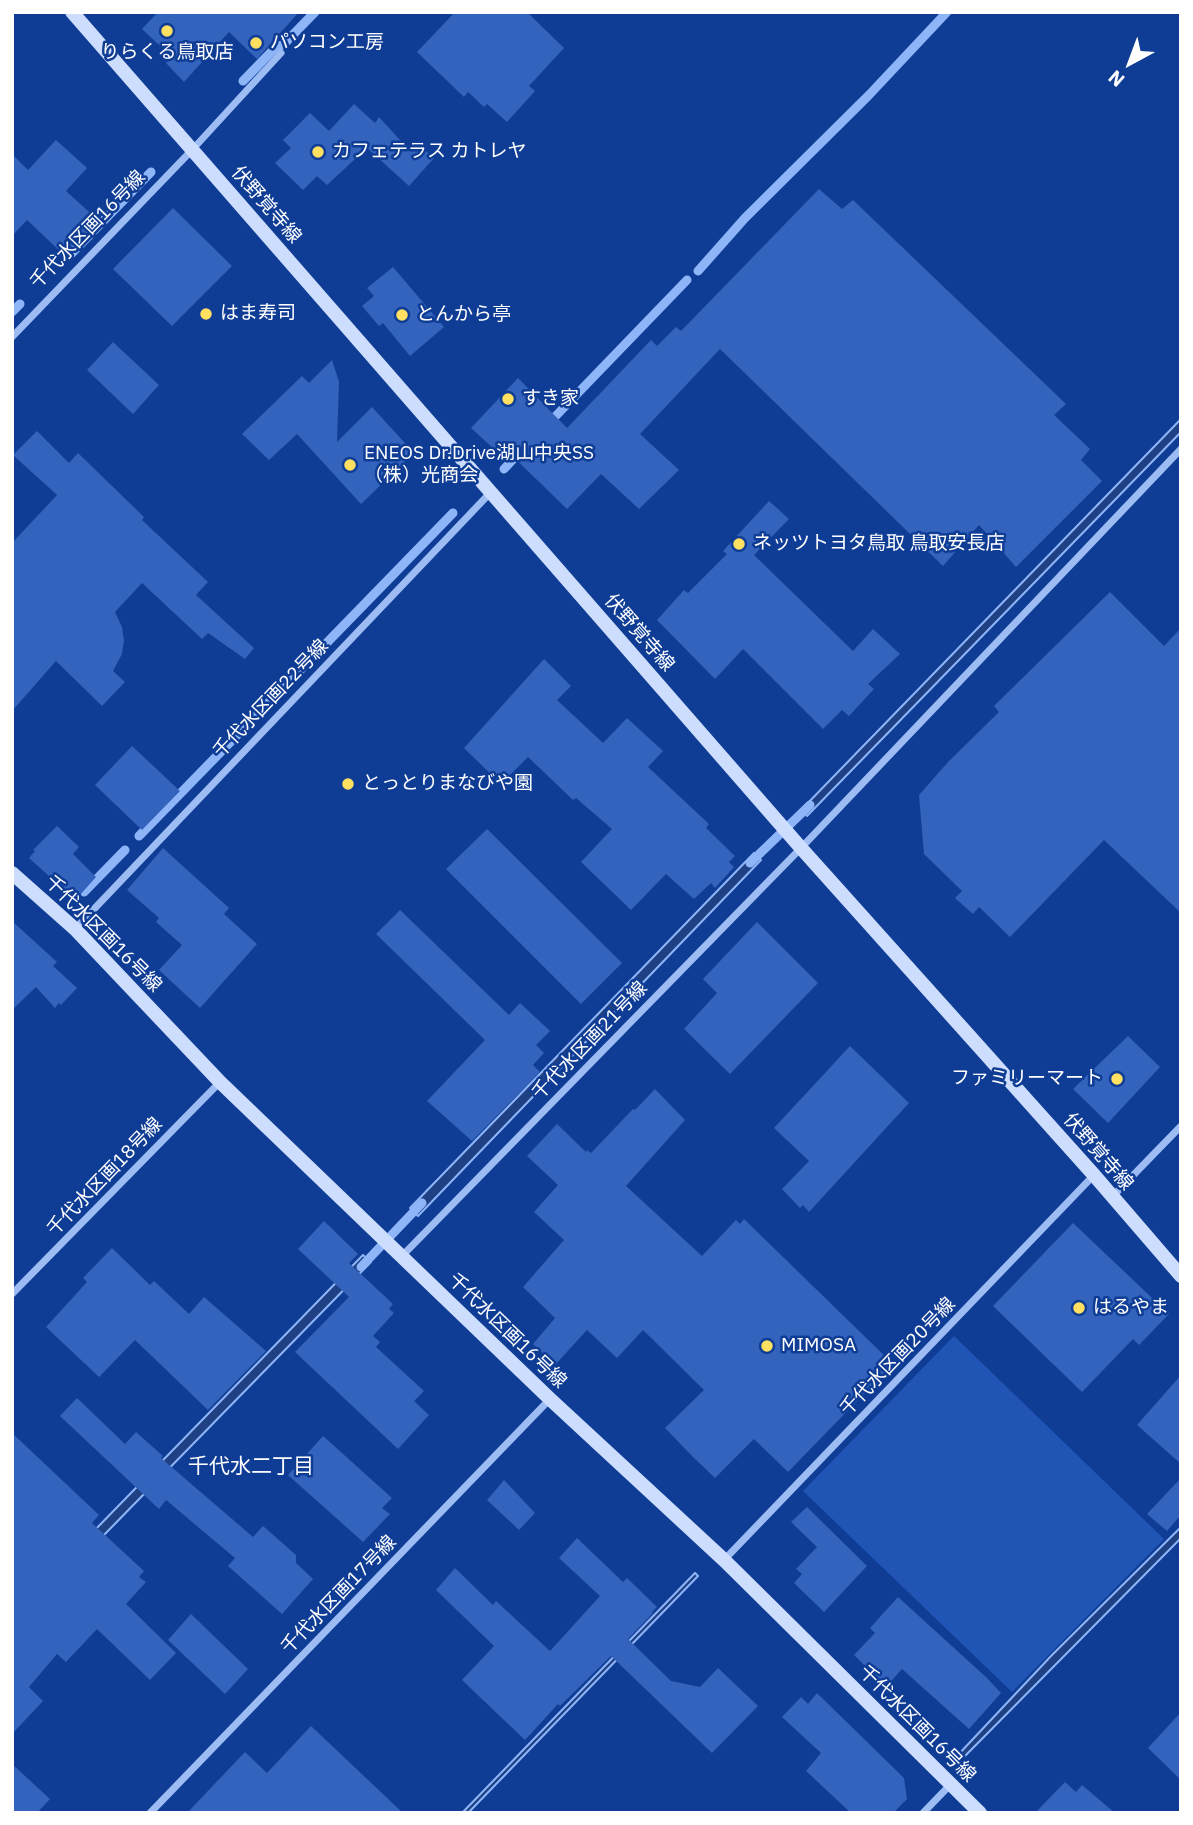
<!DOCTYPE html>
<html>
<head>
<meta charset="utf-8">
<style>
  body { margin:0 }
  #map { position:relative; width:1193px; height:1825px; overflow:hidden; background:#0f3d95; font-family:"IBM Plex Sans",sans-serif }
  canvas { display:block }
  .frame { position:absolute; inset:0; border:14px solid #fff; pointer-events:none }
  .north { position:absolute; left:1095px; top:28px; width:70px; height:70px; -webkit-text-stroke:5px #0f3d95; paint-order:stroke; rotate:221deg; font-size:19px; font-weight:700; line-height:28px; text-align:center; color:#fff }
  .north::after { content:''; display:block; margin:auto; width:24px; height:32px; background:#fff; clip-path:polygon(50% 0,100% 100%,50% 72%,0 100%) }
</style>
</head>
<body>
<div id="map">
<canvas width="1193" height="1825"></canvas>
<div class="frame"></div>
<div class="north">N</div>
</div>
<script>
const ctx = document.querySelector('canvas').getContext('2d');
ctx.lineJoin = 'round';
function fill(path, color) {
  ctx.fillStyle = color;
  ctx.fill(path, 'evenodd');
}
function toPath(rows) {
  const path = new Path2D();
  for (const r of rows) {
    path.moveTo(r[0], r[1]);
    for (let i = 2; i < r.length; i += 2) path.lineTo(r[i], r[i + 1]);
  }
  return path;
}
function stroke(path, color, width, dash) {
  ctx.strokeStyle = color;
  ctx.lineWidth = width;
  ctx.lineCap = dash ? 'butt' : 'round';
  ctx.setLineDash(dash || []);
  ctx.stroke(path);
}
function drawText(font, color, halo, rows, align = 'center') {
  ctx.font = font + ' "IBM Plex Sans","Noto Sans JP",sans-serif';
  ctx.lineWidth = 5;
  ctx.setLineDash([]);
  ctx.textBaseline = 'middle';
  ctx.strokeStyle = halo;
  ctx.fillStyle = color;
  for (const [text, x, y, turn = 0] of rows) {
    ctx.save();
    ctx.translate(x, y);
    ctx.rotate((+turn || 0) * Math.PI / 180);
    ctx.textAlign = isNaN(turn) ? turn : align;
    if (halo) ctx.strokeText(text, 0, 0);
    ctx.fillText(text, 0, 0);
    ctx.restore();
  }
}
const green = toPath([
  [954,1336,1164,1539,1012,1692,803,1491]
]);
const water = toPath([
  [1181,419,1181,432,807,816,802,809,1181,419],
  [754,853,761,860,418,1216,410,1208,754,853],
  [363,1255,371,1262,12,1629,12,1615,363,1255],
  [1181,1527,1181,1538,962,1759,957,1756,1052,1655,1181,1527],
  [695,1573,698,1576,468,1813,462,1813,695,1573]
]);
const stream = toPath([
  [243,81,277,46,283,45,315,12],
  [71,254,151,172],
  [698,271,745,218,869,95,947,12],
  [12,312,20,304],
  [549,423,687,280],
  [504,469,522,450],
  [139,836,453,513],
  [750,863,810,805],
  [84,892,125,850],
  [361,1267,422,1203]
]);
const building = toPath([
  [158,12,299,12,257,59,229,32,184,82,166,63,172,57,142,29],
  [455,12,527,12,564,48,529,86,535,91,507,122,487,104,484,107,468,92,464,97,417,52],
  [354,104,375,123,379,117,410,151,417,143,434,158,409,186,367,148,327,185,317,176,303,190,275,163,291,148,283,140,310,113,329,131],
  [56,140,87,168,66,191,98,220,64,255,27,220,12,236,12,154,28,170],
  [819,189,842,209,853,200,1066,404,1054,415,1090,449,1081,460,1102,481,1016,567,979,525,943,566,720,349,640,434,679,470,639,509,601,474,567,509,500,444,495,450,471,428,518,378,567,428,651,340,657,346,676,327,681,331],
  [173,208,232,266,172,326,113,269],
  [393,267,444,327,410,356,383,323,379,326,362,306,374,296,367,288],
  [113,342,159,385,133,414,87,370],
  [332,360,339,382,337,442,372,407,414,453,361,504,297,434,269,460,242,434,302,376,309,383],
  [37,431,69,463,78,453,144,517,142,520,208,582,196,595,254,648,245,659,208,633,202,639,142,583,115,612,122,627,124,641,122,654,113,671,125,682,102,706,56,661,12,711,12,543,57,495,13,455],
  [769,501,789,519,754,555,853,651,873,629,900,654,868,684,874,689,849,716,842,710,823,729,743,649,715,679,657,620,684,590,688,593,727,554,723,551],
  [1110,592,1164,646,1181,628,1181,913,1104,840,1010,937,979,907,973,914,955,898,962,891,924,854,919,795,949,761,999,712,994,706],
  [544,659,571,686,557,700,603,743,627,718,663,751,648,767,709,824,706,828,735,856,729,862,734,867,715,888,711,883,694,899,666,874,631,910,581,862,612,829,576,798,573,800,528,757,501,784,464,748],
  [132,746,180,791,142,830,95,785],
  [57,826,79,847,73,854,96,877,80,895,70,895,29,858,35,851,33,850],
  [487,829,622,963,581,1004,446,869],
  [163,848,229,908,224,914,257,944,200,1008,159,970,182,945,156,922,159,918,127,890],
  [400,910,509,1015,520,1003,550,1031,536,1045,544,1053,533,1065,540,1072,472,1141,427,1101,485,1040,376,934],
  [12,921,57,962,53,966,77,988,61,1005,59,1003,55,1008,36,987,12,1010],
  [757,922,818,983,730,1074,684,1029,717,993,703,979],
  [1128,1036,1160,1067,1108,1123,1073,1089],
  [850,1046,909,1103,809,1212,803,1205,800,1208,782,1189,809,1161,774,1128],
  [655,1089,685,1120,626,1186,702,1256,736,1220,740,1224,744,1219,893,1364,788,1472,754,1439,715,1478,693,1457,665,1428,704,1390,643,1330,617,1358,587,1330,555,1365,533,1344,555,1318,523,1287,564,1240,534,1212,558,1185,527,1156,557,1124,586,1152,587,1150,591,1153,633,1109,635,1110],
  [324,1221,358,1254,349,1263,393,1304,389,1309,394,1313,373,1336,380,1342,376,1347,424,1391,414,1401,429,1415,398,1449,295,1352,349,1297,298,1249],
  [1073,1223,1169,1314,1139,1345,1133,1339,1082,1392,993,1306],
  [112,1248,150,1285,154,1281,189,1314,204,1297,266,1351,208,1410,135,1340,99,1377,46,1327,87,1282,83,1278],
  [1181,1375,1181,1464,1137,1425],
  [77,1398,125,1444,136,1432,163,1456,161,1458,253,1537,263,1526,296,1555,296,1563,313,1579,282,1614,228,1566,235,1558,166,1500,159,1509,60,1416],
  [12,1433,99,1515,92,1523,144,1571,139,1577,146,1582,126,1604,176,1653,150,1680,97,1629,66,1662,57,1654,29,1687,43,1701,12,1734],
  [323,1436,392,1498,382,1508,390,1514,363,1542,288,1475],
  [1181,1478,1181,1515,1167,1531,1147,1514],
  [504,1480,535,1513,519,1530,487,1500],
  [807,1507,867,1566,824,1612,794,1583,802,1574,796,1569,817,1547,791,1522],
  [577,1538,623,1582,627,1578,657,1607,652,1612,653,1613,628,1639,671,1681,700,1687,718,1668,758,1706,712,1753,611,1656,560,1706,558,1704,525,1740,462,1680,494,1646,436,1590,455,1568,493,1605,496,1601,550,1651,600,1596,559,1558],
  [898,1597,987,1678,1001,1693,969,1729,902,1669,886,1687,854,1655,875,1633,870,1628],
  [191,1614,248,1669,225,1694,168,1640],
  [817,1693,904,1778,907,1799,893,1813,851,1813,806,1771,821,1753,782,1717,801,1697,808,1704],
  [1181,1712,1181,1780,1148,1748],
  [311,1726,403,1813,187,1813,245,1752,267,1773],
  [12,1764,50,1799,37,1813,12,1813],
  [1065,1782,1076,1792,1082,1785,1115,1813,1035,1813]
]);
const street = toPath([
  [12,337,192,150,281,53],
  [75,929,491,492],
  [1113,1196,1181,1126],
  [402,1256,801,848,1181,449],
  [12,1294,220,1082],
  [724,1560,1094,1175],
  [150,1813,550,1399],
  [923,1813,951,1784]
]);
const secondary = toPath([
  [72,12,801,848,1094,1175,1181,1276],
  [12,873,75,929,220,1082,550,1399,724,1560,980,1813]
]);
const markers = [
  [167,31,7,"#ffe060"],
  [256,43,7,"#ffe060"],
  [318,152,7,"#ffe060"],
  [206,314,7,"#ffe060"],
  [402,315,7,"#ffe060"],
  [508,399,7,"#ffe060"],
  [350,465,7,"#ffe060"],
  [739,544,7,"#ffe060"],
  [348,784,7,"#ffe060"],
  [1117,1079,7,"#ffe060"],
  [1079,1308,7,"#ffe060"],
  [767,1346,7,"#ffe060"]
];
const poiNames = [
  ["パソコン工房",270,43],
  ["りらくる鳥取店",167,53,"center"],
  ["カフェテラス カトレヤ",332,152],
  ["はま寿司",220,314],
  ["とんから亭",416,315],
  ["すき家",522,399],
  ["ENEOS Dr.Drive湖山中央SS",364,454],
  ["（株）光商会",364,476],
  ["ネッツトヨタ鳥取 鳥取安長店",753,544],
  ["とっとりまなびや園",362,784],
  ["ファミリーマート",1103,1079,"right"],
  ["はるやま",1093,1308],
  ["MIMOSA",781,1346]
];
const streetNames = [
  ["伏野覚寺線",266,205,49],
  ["千代水区画16号線",88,230,-46],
  ["伏野覚寺線",639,633,49],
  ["千代水区画22号線",271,699,-46],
  ["千代水区画16号線",103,934,45],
  ["千代水区画21号線",590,1041,-46],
  ["伏野覚寺線",1098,1152,49],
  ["千代水区画18号線",105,1177,-46],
  ["千代水区画16号線",507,1331,44],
  ["千代水区画20号線",898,1357,-46],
  ["千代水区画17号線",339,1595,-46],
  ["千代水区画16号線",917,1724,45]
];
const neighbourhoodNames = [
  ["千代水二丁目",251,1467]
];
fill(green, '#2055b5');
fill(water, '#1f4183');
stroke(water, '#8eb5f8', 2);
stroke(stream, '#8eb5f8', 9);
fill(building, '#3363bc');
stroke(street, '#9dbcf4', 7);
stroke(secondary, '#cdddfd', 14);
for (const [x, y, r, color] of markers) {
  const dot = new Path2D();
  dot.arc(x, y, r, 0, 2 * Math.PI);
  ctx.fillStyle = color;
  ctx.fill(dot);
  stroke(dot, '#0f3d95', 2.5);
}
drawText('19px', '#fff', '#0f3d95', poiNames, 'left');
drawText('19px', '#fff', '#0f3d95', streetNames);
drawText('21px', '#fff', '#0f3d95', neighbourhoodNames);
</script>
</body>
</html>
